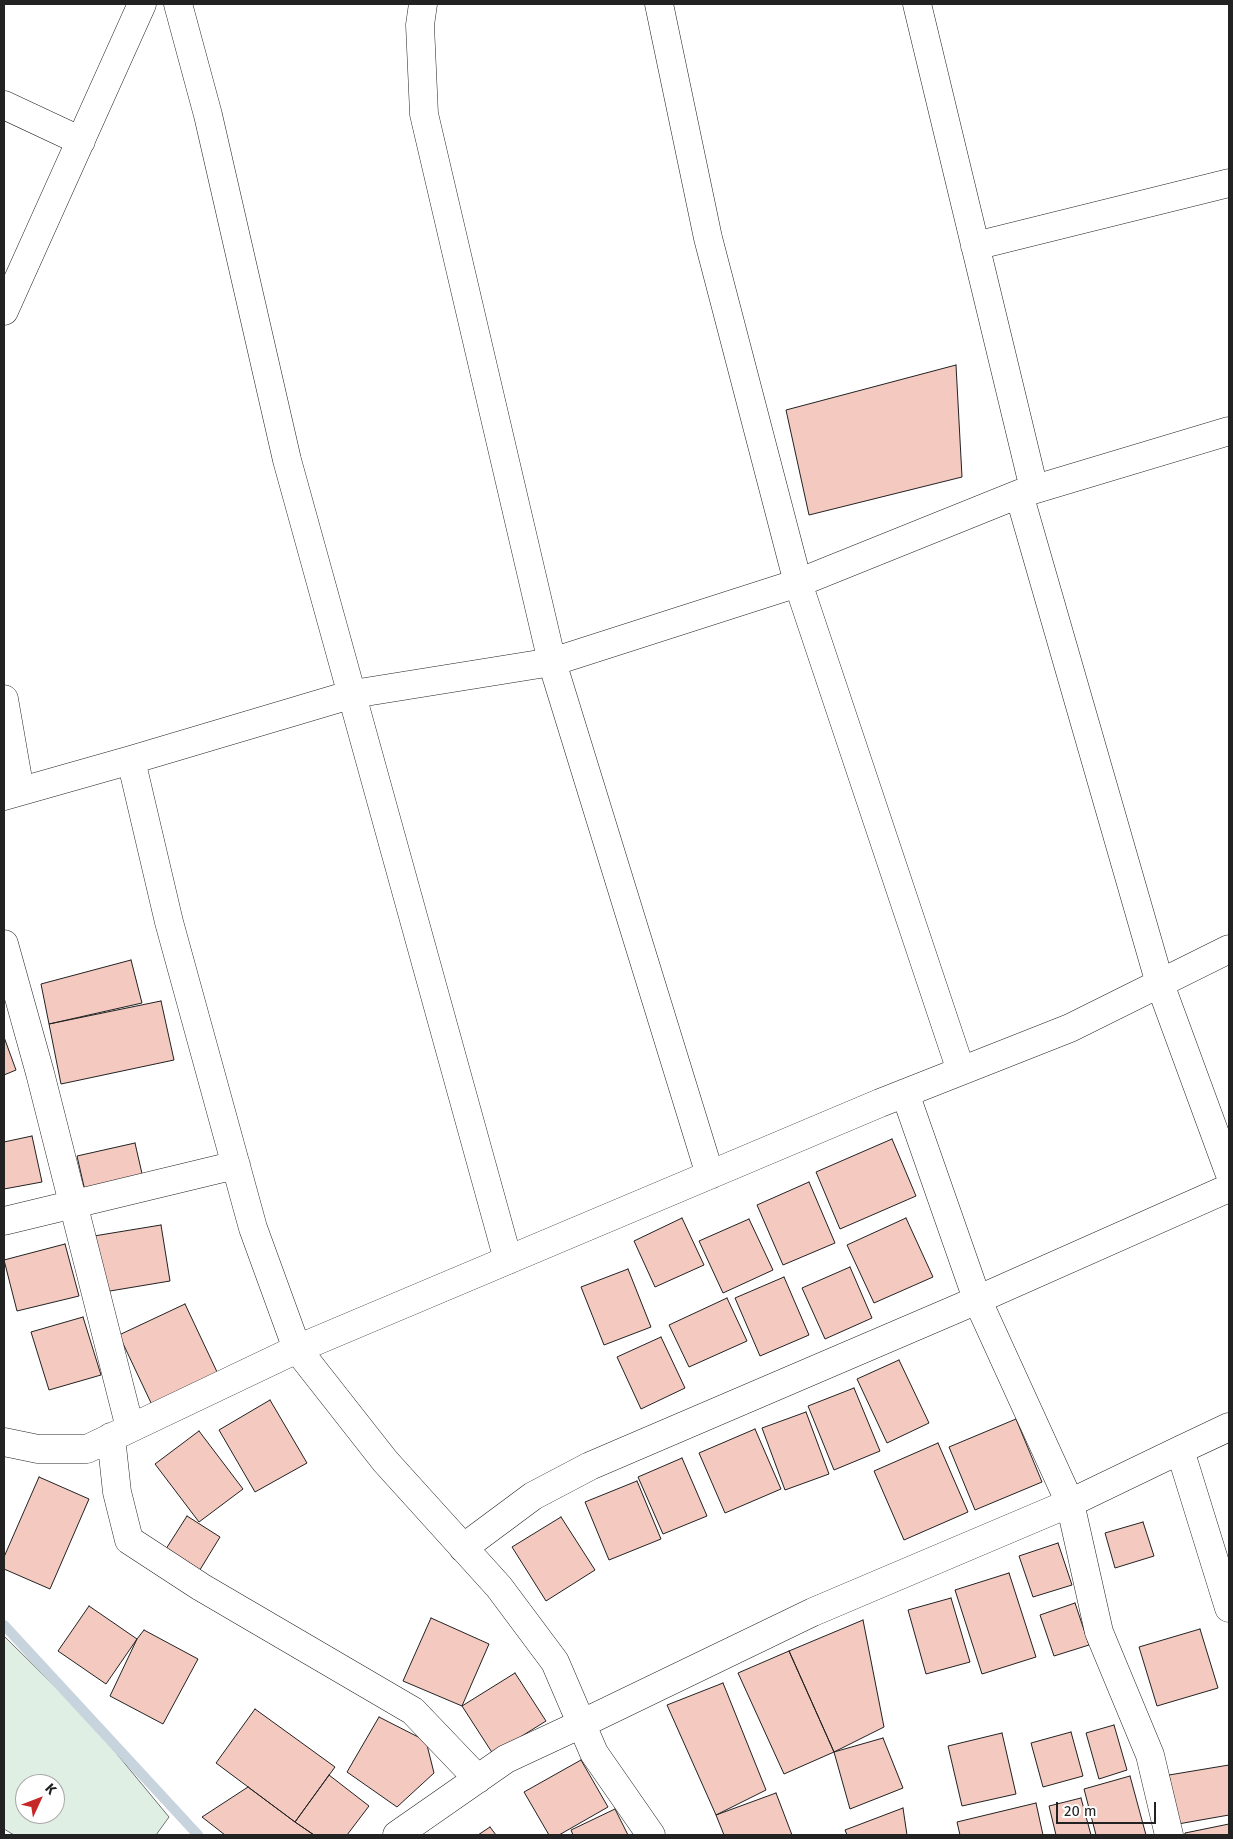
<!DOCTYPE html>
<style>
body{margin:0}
#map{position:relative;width:1233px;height:1839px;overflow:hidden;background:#fff;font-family:"Fira Sans",sans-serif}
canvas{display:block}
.frame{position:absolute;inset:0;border:5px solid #222;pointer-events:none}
.north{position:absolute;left:15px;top:1774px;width:50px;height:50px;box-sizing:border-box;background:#fff;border:1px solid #a7a7a7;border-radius:50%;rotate:47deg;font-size:14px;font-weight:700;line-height:20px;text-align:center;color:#222}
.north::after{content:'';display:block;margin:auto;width:18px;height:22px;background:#c62828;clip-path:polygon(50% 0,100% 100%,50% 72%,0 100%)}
.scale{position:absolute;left:1056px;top:1802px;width:100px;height:22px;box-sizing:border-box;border:2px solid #222;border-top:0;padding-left:6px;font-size:15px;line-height:18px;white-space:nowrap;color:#222;-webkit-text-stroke:4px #fff;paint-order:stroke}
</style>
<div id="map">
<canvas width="1233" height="1839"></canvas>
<div class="frame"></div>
<div class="north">K</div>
<div class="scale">20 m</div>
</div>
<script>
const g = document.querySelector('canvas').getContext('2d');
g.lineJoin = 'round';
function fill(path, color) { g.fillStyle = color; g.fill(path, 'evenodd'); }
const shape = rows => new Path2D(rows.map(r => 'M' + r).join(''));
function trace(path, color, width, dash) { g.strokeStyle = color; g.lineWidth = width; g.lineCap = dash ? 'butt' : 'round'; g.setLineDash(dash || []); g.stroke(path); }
const green = shape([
 [4,1636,88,1719,169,1817,156,1835,14,1835,4,1829,4,1636],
 [25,1784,55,1784,55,1814,25,1814,25,1784]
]);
const stream = shape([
 [4,1625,198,1835]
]);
const building = shape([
 [956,365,962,477,809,515,786,410,956,365],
 [131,960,142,1003,49,1024,41,984,131,960],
 [161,1001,174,1060,61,1084,49,1024,161,1001],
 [4,1037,16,1070,4,1075,4,1037],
 [32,1136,42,1182,4,1189,4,1142,32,1136],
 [892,1139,916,1196,840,1229,816,1172,892,1139],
 [135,1143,143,1178,85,1191,77,1156,135,1143],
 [809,1182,835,1243,783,1265,757,1205,809,1182],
 [682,1218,704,1265,655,1287,634,1241,682,1218],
 [906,1218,933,1277,874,1303,847,1245,906,1218],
 [749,1219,773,1270,723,1293,699,1241,749,1219],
 [161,1225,170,1281,104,1292,94,1236,161,1225],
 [65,1244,79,1296,17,1311,4,1260,65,1244],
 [850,1267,872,1318,825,1339,802,1288,850,1267],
 [628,1269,651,1327,604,1345,581,1287,628,1269],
 [784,1277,809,1335,760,1356,735,1298,784,1277],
 [727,1298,747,1341,689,1367,669,1325,727,1298],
 [185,1304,218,1374,152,1405,119,1335,185,1304],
 [83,1317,101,1375,49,1390,31,1332,83,1317],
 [661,1337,685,1388,641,1409,617,1357,661,1337],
 [899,1360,929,1423,887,1443,857,1379,899,1360],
 [854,1388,880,1451,834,1470,808,1406,854,1388],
 [270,1400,307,1463,255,1492,219,1430,270,1400],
 [806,1412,829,1474,785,1490,762,1428,806,1412],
 [1016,1419,1042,1482,975,1510,949,1447,1016,1419],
 [755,1429,781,1489,725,1513,699,1453,755,1429],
 [199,1431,243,1489,199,1522,155,1464,199,1431],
 [938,1443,968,1512,904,1540,874,1471,938,1443],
 [682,1458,707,1516,663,1534,638,1477,682,1458],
 [39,1477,89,1499,50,1589,4,1569,4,1557,39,1477],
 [637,1481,661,1539,609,1560,585,1502,637,1481],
 [187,1516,220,1537,198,1573,164,1552,187,1516],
 [561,1517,595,1570,546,1601,512,1547,561,1517],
 [1143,1522,1154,1556,1115,1568,1105,1533,1143,1522],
 [1058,1543,1072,1585,1033,1597,1019,1556,1058,1543],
 [1009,1573,1036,1657,982,1674,955,1590,1009,1573],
 [951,1598,970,1662,926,1674,908,1610,951,1598],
 [1075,1603,1089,1645,1054,1656,1040,1615,1075,1603],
 [89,1606,137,1639,106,1684,58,1651,89,1606],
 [431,1618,489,1644,462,1706,403,1681,431,1618],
 [863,1620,884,1727,834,1752,789,1651,863,1620],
 [1200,1629,1218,1688,1157,1706,1139,1647,1200,1629],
 [144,1630,198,1659,163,1724,110,1696,137,1639,144,1630],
 [789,1651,834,1752,784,1774,738,1673,789,1651],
 [515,1673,546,1721,493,1754,462,1706,515,1673],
 [723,1683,766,1790,716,1815,667,1705,723,1683],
 [255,1709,335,1767,295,1822,216,1763,255,1709],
 [379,1717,426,1741,434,1773,397,1807,347,1772,379,1717],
 [1114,1725,1127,1770,1099,1779,1086,1733,1114,1725],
 [1071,1732,1083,1776,1043,1787,1031,1743,1071,1732],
 [1002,1733,1016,1794,962,1806,948,1746,1002,1733],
 [883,1738,903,1788,850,1809,834,1752,883,1738],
 [581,1760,608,1807,559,1835,549,1835,524,1792,581,1760],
 [1229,1765,1229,1815,1178,1824,1169,1775,1229,1765],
 [329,1775,369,1806,347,1835,314,1835,295,1822,329,1775],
 [1130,1776,1146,1835,1096,1835,1084,1789,1130,1776],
 [248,1787,295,1822,314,1835,225,1835,202,1817,248,1787],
 [776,1793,792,1835,724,1835,716,1815,776,1793],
 [1081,1798,1091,1835,1056,1835,1049,1806,1081,1798],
 [1036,1803,1043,1835,960,1835,957,1822,1036,1803],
 [903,1808,907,1835,847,1835,845,1830,903,1808],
 [615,1809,628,1835,573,1835,571,1830,615,1809],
 [1229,1824,1229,1835,1185,1835,1185,1833,1229,1824],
 [490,1827,496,1835,478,1835,490,1827]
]);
const minor = shape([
 [178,4,208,115,287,460,508,1260],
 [423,4,420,25,424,114,552,662,710,1175],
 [659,4,708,238,798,583,961,1071],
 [917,4,1034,489],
 [4,105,81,141],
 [975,246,1229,183],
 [4,311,142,4],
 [1019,494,1160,984,1229,1172],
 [4,699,20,791],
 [131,760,169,922,253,1228,297,1349,385,1461,499,1587,555,1662,594,1753,651,1835],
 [4,796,131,760,353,694,552,662,798,583,1019,494,1229,431],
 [4,944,40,1073,130,1428],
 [905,1093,977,1299,1070,1503,1099,1632,1150,1755,1169,1835],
 [4,1221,236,1165],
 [111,1437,117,1492,129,1540,201,1587,413,1711,478,1779],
 [4,1442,38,1449,87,1449,297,1349,880,1103,1070,1028,1229,949],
 [1180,1450,1229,1608],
 [463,1548,533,1496,590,1466,961,1307,1229,1188],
 [397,1835,506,1759,581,1724,813,1612,1070,1503,1180,1450,1229,1427]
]);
fill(green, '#e0efe3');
trace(green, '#6f6f6f', 1);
trace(stream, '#c7d3dd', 10);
fill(building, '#f3c9c0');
trace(building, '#222', 1);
trace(minor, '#222', 29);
trace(minor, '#fff', 28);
</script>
